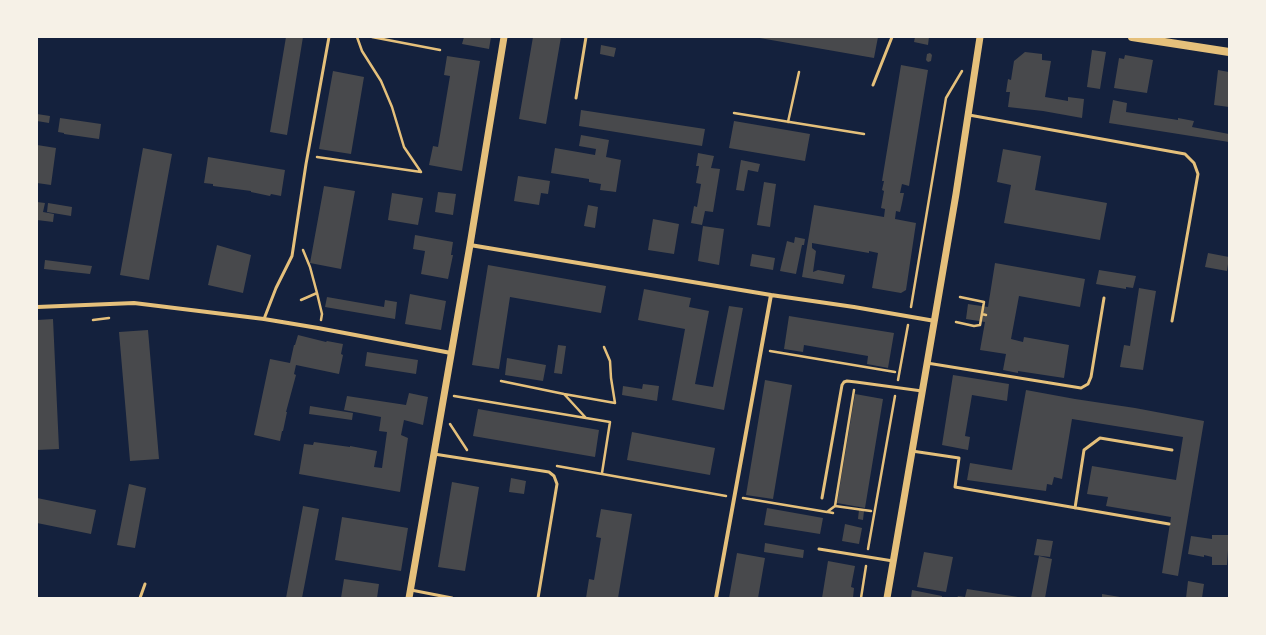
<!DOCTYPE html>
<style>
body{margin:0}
#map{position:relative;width:1266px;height:635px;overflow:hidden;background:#14213d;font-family:"Work Sans",sans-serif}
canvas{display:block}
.frame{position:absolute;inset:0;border:38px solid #f6f1e7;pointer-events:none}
</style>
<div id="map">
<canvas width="1266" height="635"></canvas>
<div class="frame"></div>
</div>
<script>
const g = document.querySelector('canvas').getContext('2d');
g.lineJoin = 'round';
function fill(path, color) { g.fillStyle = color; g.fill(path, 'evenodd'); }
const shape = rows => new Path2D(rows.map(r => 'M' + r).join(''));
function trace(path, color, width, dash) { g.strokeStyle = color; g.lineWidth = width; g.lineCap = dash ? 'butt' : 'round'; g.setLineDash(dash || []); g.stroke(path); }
const building = shape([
 [286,37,303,37,287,135,270,132],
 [464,37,491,37,489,49,462,44],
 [533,37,561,37,546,124,519,119],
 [754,37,878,37,874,58],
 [915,37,929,37,928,45,914,42],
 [601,45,616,48,614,57,600,54],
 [1092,50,1106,52,1100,89,1087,87],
 [1025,52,1042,54,1042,60,1051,61,1045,97,1068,101,1068,97,1084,99,1082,118,1043,111,1008,107,1010,92,1006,92,1008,79,1011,80,1014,61],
 [930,53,932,55,931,61,928,62,926,60,927,54],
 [1125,55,1153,60,1147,93,1114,88,1119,58,1124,59],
 [447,56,480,61,462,171,429,165,433,146,438,147,450,76,444,75],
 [901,65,928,70,909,186,902,184,900,193,904,193,902,203,900,212,896,211,895,219,916,223,906,290,901,293,872,288,878,253,869,251,869,253,812,243,812,248,816,251,813,272,818,270,845,275,843,284,802,277,814,205,884,217,885,209,881,208,884,191,882,190,884,181,882,181],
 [1218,70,1229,72,1229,107,1214,105],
 [333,71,364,77,351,154,319,149],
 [1113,100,1127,103,1126,112,1178,120,1178,118,1194,121,1192,127,1229,134,1229,142,1109,123],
 [581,110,705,129,702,146,579,126],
 [37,114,50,116,49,123,37,121],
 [60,118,101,124,99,139,64,134,64,133,58,132],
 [734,121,810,134,805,161,729,148],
 [581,135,609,140,606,157,621,160,616,192,600,190,601,184,589,182,589,179,551,173,555,148,595,155,596,149,579,146],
 [37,145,56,148,51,185,37,183],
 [143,148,172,154,149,280,120,275],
 [1003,149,1041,156,1035,190,1107,203,1100,240,1004,223,1011,185,997,182],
 [698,153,714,156,711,168,720,169,713,212,705,211,702,225,691,223,694,206,697,207,701,184,696,183,699,166,696,166],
 [208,157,285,170,281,196,271,194,270,196,251,192,251,191,213,186,213,184,204,183],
 [741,160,760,164,758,172,748,170,744,191,736,190],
 [518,176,550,181,548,194,541,193,539,205,514,201],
 [764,182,776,184,770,227,757,225],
 [324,186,355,191,341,269,310,263],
 [438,192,456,194,453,215,435,212],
 [392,193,423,198,418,225,388,220],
 [37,202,45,203,43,212,54,214,53,222,37,220],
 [48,203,72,207,71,216,47,212],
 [588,205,598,207,595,228,584,226],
 [653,219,679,224,674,254,648,250],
 [703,226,724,229,719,265,698,261],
 [415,235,453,242,451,255,453,255,448,279,421,274,425,251,413,249],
 [795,237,805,239,804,245,802,245,796,274,780,271,787,241,794,243],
 [217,245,251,255,243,293,208,285],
 [1208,253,1229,257,1227,271,1205,267],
 [752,254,775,258,773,270,750,266],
 [45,260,92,266,90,274,44,269],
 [995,263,1085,279,1080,307,1019,296,1011,339,1023,342,1024,337,1069,345,1064,378,1018,371,1018,373,1003,370,1006,354,980,350,985,322,966,319,968,304,988,307],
 [488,265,606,286,601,313,510,297,499,369,472,365],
 [1099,270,1136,276,1133,288,1126,287,1126,289,1096,284],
 [1139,288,1156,291,1143,370,1120,367,1124,345,1130,346],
 [644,289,691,298,689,307,709,311,695,384,713,387,729,306,743,308,724,410,672,400,685,329,638,320],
 [410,294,446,301,441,330,405,324],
 [327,297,384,307,385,300,397,302,395,319,325,307],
 [789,316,894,333,888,368,867,364,868,356,804,345,803,352,784,349],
 [53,319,59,449,37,450,37,320],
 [148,330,159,459,130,461,119,332],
 [298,335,326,342,327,341,343,344,341,354,343,355,339,374,296,365,294,374,296,375,286,412,287,412,283,431,282,431,280,441,254,435,270,359,290,363,294,345,295,345],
 [558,345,566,346,562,374,554,373],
 [367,352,418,360,416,374,365,366],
 [507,358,546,365,543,381,505,375],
 [953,375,1009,384,1007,401,972,395,965,436,970,437,968,450,942,445],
 [765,380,792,385,773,499,746,495],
 [643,384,659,386,657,401,622,395,623,386,642,389],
 [1026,390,1075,399,1135,408,1204,421,1178,576,1162,573,1171,517,1106,506,1108,497,1087,494,1092,466,1176,480,1183,437,1072,419,1062,479,1054,477,1052,485,1047,484,1046,491,967,480,970,463,1012,470],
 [409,393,428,397,423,425,404,420,401,435,408,438,400,492,299,474,304,444,313,445,314,442,350,447,350,446,377,451,374,467,382,468,387,432,379,431,381,417,344,410,347,396,406,405],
 [855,394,883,399,865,508,837,503],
 [310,406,353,413,352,420,309,414],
 [478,409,599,430,595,457,473,436],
 [632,432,715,448,710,475,627,460],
 [511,478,526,481,524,494,509,492],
 [452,482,479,487,465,571,438,567],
 [129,484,146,488,135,548,117,545],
 [37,498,96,510,91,534,37,523],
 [303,506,319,509,302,598,286,598],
 [767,508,823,518,820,534,764,525],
 [601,509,632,514,618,598,586,598,589,579,594,580,601,538,596,537],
 [859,510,864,511,863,520,858,519],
 [342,517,408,528,401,571,335,560],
 [845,524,862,528,859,544,842,541],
 [1212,535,1229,535,1227,565,1212,565,1212,557,1204,555,1204,557,1188,554,1191,536,1212,539],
 [1037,539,1053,541,1050,557,1034,555],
 [765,543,804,550,803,558,764,552],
 [924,552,953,557,946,592,917,587],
 [737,553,765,558,758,598,729,598],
 [1039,556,1052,559,1045,598,1031,598],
 [828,561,855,566,851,587,854,588,853,598,822,598],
 [344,579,379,584,377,598,341,598],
 [1188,581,1204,584,1202,598,1186,598],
 [967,589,1018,597,1018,598,957,598,958,596,965,597],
 [912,590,942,596,942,598,911,598],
 [1102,594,1120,597,1120,598,1102,598]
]);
const path = shape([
 [357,37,362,51,381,81,392,107,404,147,421,172],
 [372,37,440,50],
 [734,113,864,134],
 [788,122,799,72],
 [317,157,421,172],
 [303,250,310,267,317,293],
 [301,300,317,293,322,314,321,320],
 [911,307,946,98,962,71],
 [982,314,986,315],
 [93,320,109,318],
 [956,322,974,326,980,325,984,302,960,297],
 [770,351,895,372],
 [898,380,908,325],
 [501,381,564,394,586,418],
 [564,394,615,403,611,378,610,361,604,347],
 [454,396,610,422,602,473],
 [450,424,467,450],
 [557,466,726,496],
 [743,498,827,512,835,506,854,390],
 [835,506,871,511],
 [828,512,833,513],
 [868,549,895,396],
 [861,598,866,566]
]);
const service = shape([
 [873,85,892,37],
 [576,98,586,37],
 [969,115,1185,154,1194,163,1198,174,1172,321],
 [264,319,276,288,292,256,306,164,329,37],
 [927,363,1081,388,1088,384,1091,377,1104,298],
 [912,451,959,458,955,487,1169,524],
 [434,454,549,472,554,476,557,484,538,598],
 [822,498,842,385,844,382,847,381,856,382,922,391],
 [1075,508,1084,450,1100,438,1172,450],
 [819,549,893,561],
 [411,590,452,598],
 [140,598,145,584]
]);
const minor = shape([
 [470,245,771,295,854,307,935,321],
 [37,307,134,303,264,319,318,328,451,353],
 [716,598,771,295]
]);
const tertiary = shape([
 [409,598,470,245,504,37],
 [887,598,956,194,980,37]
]);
const secondary = shape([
 [1132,37,1229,52]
]);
fill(building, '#48494c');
trace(path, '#e5c07b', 2.5);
trace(service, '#e5c07b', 3);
trace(minor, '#e5c07b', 4);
trace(tertiary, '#e5c07b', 7);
trace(secondary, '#e5c07b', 8);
</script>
